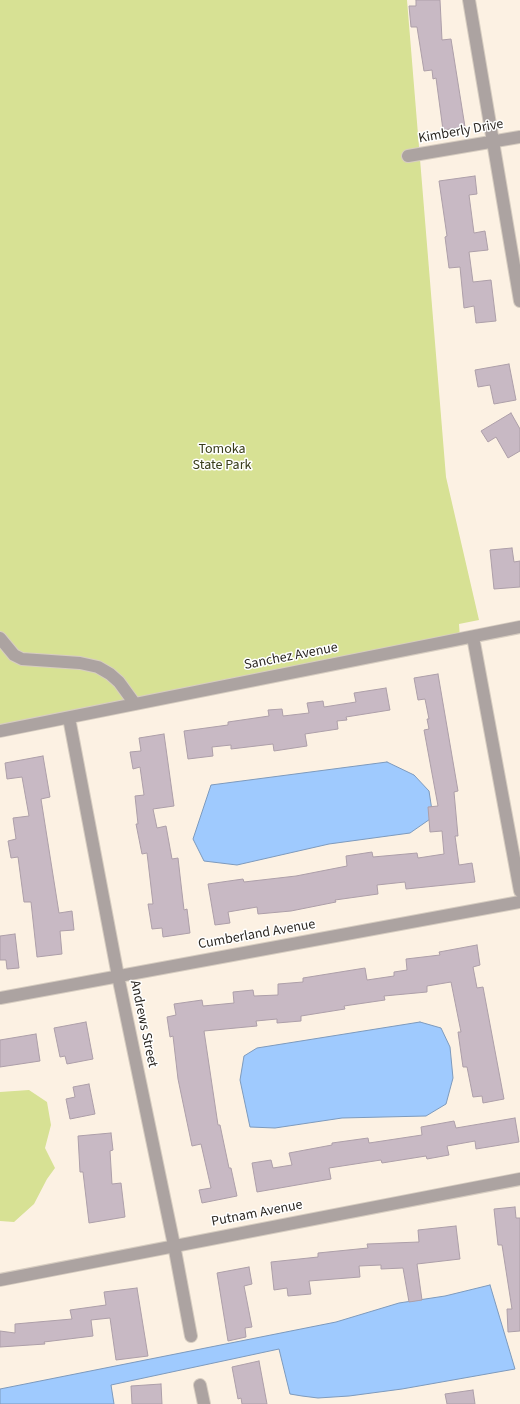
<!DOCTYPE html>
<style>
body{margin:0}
canvas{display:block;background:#fcf1e3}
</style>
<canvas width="520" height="1404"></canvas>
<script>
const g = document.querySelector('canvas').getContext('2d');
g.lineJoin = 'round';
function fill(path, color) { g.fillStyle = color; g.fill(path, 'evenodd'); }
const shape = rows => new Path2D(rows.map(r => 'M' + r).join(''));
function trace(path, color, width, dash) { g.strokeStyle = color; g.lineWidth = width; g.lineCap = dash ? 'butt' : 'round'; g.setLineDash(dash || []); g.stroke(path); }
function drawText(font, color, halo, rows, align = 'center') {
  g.font = font + ' "Source Sans 3",sans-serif'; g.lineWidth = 3; g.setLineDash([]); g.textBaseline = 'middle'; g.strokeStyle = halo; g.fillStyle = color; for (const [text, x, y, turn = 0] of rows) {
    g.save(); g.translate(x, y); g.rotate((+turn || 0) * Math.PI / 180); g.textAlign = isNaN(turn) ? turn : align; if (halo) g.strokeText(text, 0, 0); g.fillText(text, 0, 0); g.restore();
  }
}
const green = shape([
 [0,0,407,0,446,477,479,620,459,624,460,639,0,732],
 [29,1090,47,1102,51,1125,45,1148,55,1168,47,1179,34,1204,14,1222,0,1221,0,1092]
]);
const water = shape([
 [387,762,414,775,429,791,433,817,410,833,329,844,237,865,204,861,193,839,211,785,387,762],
 [420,1022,441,1028,450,1047,453,1078,446,1104,426,1116,342,1118,275,1128,250,1127,240,1080,244,1056,257,1048,420,1022],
 [490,1285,515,1369,402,1389,349,1396,318,1398,302,1396,290,1394,279,1349,111,1385,114,1404,0,1404,0,1389,336,1322,399,1303,445,1296,490,1285]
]);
const building = shape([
 [416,0,440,0,442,40,451,39,465,127,443,130,436,78,433,79,432,70,424,71,417,27,411,27,409,6,416,6,416,0],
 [475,176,477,194,469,195,474,233,485,231,488,250,469,252,473,282,491,280,496,321,476,323,474,306,464,308,460,267,449,268,445,237,447,236,439,181,475,176],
 [509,364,516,400,494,404,490,385,478,387,475,370,509,364],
 [511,413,520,429,520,451,508,458,496,437,488,442,481,431,511,413],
 [512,548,514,562,520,561,520,587,494,589,490,550,512,548],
 [438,674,458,791,454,792,458,836,455,836,459,865,472,863,475,882,406,889,405,882,377,885,378,894,335,900,336,902,291,911,258,914,257,907,228,912,230,923,215,925,208,884,243,879,244,882,296,876,347,866,346,856,372,852,373,857,417,853,418,858,444,854,442,831,430,832,428,807,438,806,424,730,429,729,427,719,429,719,425,699,418,700,414,678,438,674],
 [386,688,390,710,346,717,347,720,337,721,338,729,305,734,307,746,274,751,273,744,231,749,231,745,212,747,213,756,188,759,184,731,228,725,228,722,269,716,268,710,282,709,283,716,309,713,307,703,323,701,324,707,356,702,354,693,386,688],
 [164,734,174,806,153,809,157,828,166,826,172,859,178,858,184,910,187,909,190,933,163,937,162,928,152,929,148,904,153,904,147,853,142,854,136,824,138,824,135,796,144,795,140,767,133,769,130,752,141,751,139,738,164,734],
 [43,756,50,797,41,799,59,913,72,911,74,930,60,931,62,954,37,957,31,902,24,902,18,857,11,858,8,841,16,839,13,818,29,816,22,777,7,779,5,763,43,756],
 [15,934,19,968,7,969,6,960,0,960,0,936,15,934],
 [477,945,480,965,473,967,477,988,483,987,504,1099,483,1103,482,1096,473,1097,467,1067,463,1067,458,1032,461,1032,451,982,427,986,427,992,384,996,385,1000,344,1006,345,1009,301,1016,301,1021,277,1023,277,1019,256,1021,257,1026,204,1031,218,1125,220,1125,229,1168,231,1168,237,1196,202,1203,199,1190,211,1188,201,1144,192,1146,178,1079,173,1036,170,1037,167,1017,176,1015,174,1004,202,1000,203,1006,234,1003,233,992,253,990,254,996,278,995,278,984,303,982,303,978,365,968,367,980,394,976,394,972,407,970,406,959,440,955,439,952,477,945],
 [86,1022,93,1059,67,1064,65,1056,60,1057,54,1028,86,1022],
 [36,1034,40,1061,0,1067,0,1040,36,1034],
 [89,1084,95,1114,70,1119,66,1099,75,1097,73,1087,89,1084],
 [515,1118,519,1142,476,1149,475,1141,447,1146,449,1155,427,1159,426,1156,382,1163,381,1160,329,1168,331,1179,257,1192,252,1163,271,1160,273,1168,292,1165,289,1153,332,1145,332,1143,368,1138,369,1143,422,1135,421,1127,454,1121,456,1128,515,1118],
 [111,1133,113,1150,110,1151,112,1184,121,1183,125,1217,89,1223,83,1172,80,1172,78,1136,111,1133],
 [515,1207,516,1218,520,1218,520,1331,508,1332,507,1309,512,1309,502,1245,498,1245,494,1209,515,1207],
 [456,1226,460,1259,417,1264,422,1300,409,1302,403,1268,381,1269,381,1265,359,1266,360,1277,309,1281,311,1294,288,1296,287,1288,274,1290,271,1262,318,1257,318,1253,368,1248,367,1244,419,1242,418,1230,456,1226],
 [249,1267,252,1284,244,1286,252,1327,245,1328,246,1337,228,1341,217,1273,249,1267],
 [137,1288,148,1356,116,1360,110,1318,91,1320,93,1336,44,1342,45,1344,0,1347,0,1331,15,1333,15,1324,72,1319,70,1310,106,1305,104,1292,137,1288],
 [259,1361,267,1404,242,1404,241,1398,238,1399,232,1367,259,1361],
 [161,1384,162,1404,132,1404,131,1386,161,1384],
 [473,1390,475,1404,447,1404,445,1394,473,1390]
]);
const minor = shape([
 [469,0,520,301],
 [408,156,520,137],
 [473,637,520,891],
 [0,638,14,655,22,659,80,663,98,667,110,674,119,682,135,704],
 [69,718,118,976,174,1245,191,1336],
 [0,731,520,627],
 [0,998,520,902],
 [0,1280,520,1179],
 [200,1385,204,1404]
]);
const streetNames = [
 ["Kimberly Drive",461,132,-10],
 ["Sanchez Avenue",291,657,-11],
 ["Cumberland Avenue",257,935,-10],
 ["Andrews Street",143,1024,78],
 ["Putnam Avenue",257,1214,-11]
];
const parkNames = [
 ["Tomoka",222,450],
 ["State Park",222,466]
];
fill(green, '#d7e194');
fill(water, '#9fcafe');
trace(water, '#7d9abd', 1);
fill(building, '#c8b9c4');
trace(building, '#ad9fa9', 1);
trace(minor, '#d7cdc1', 14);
trace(minor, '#aca3a1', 12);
drawText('14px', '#2d2924', '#fff', streetNames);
drawText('14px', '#383c19', '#fff', parkNames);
</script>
